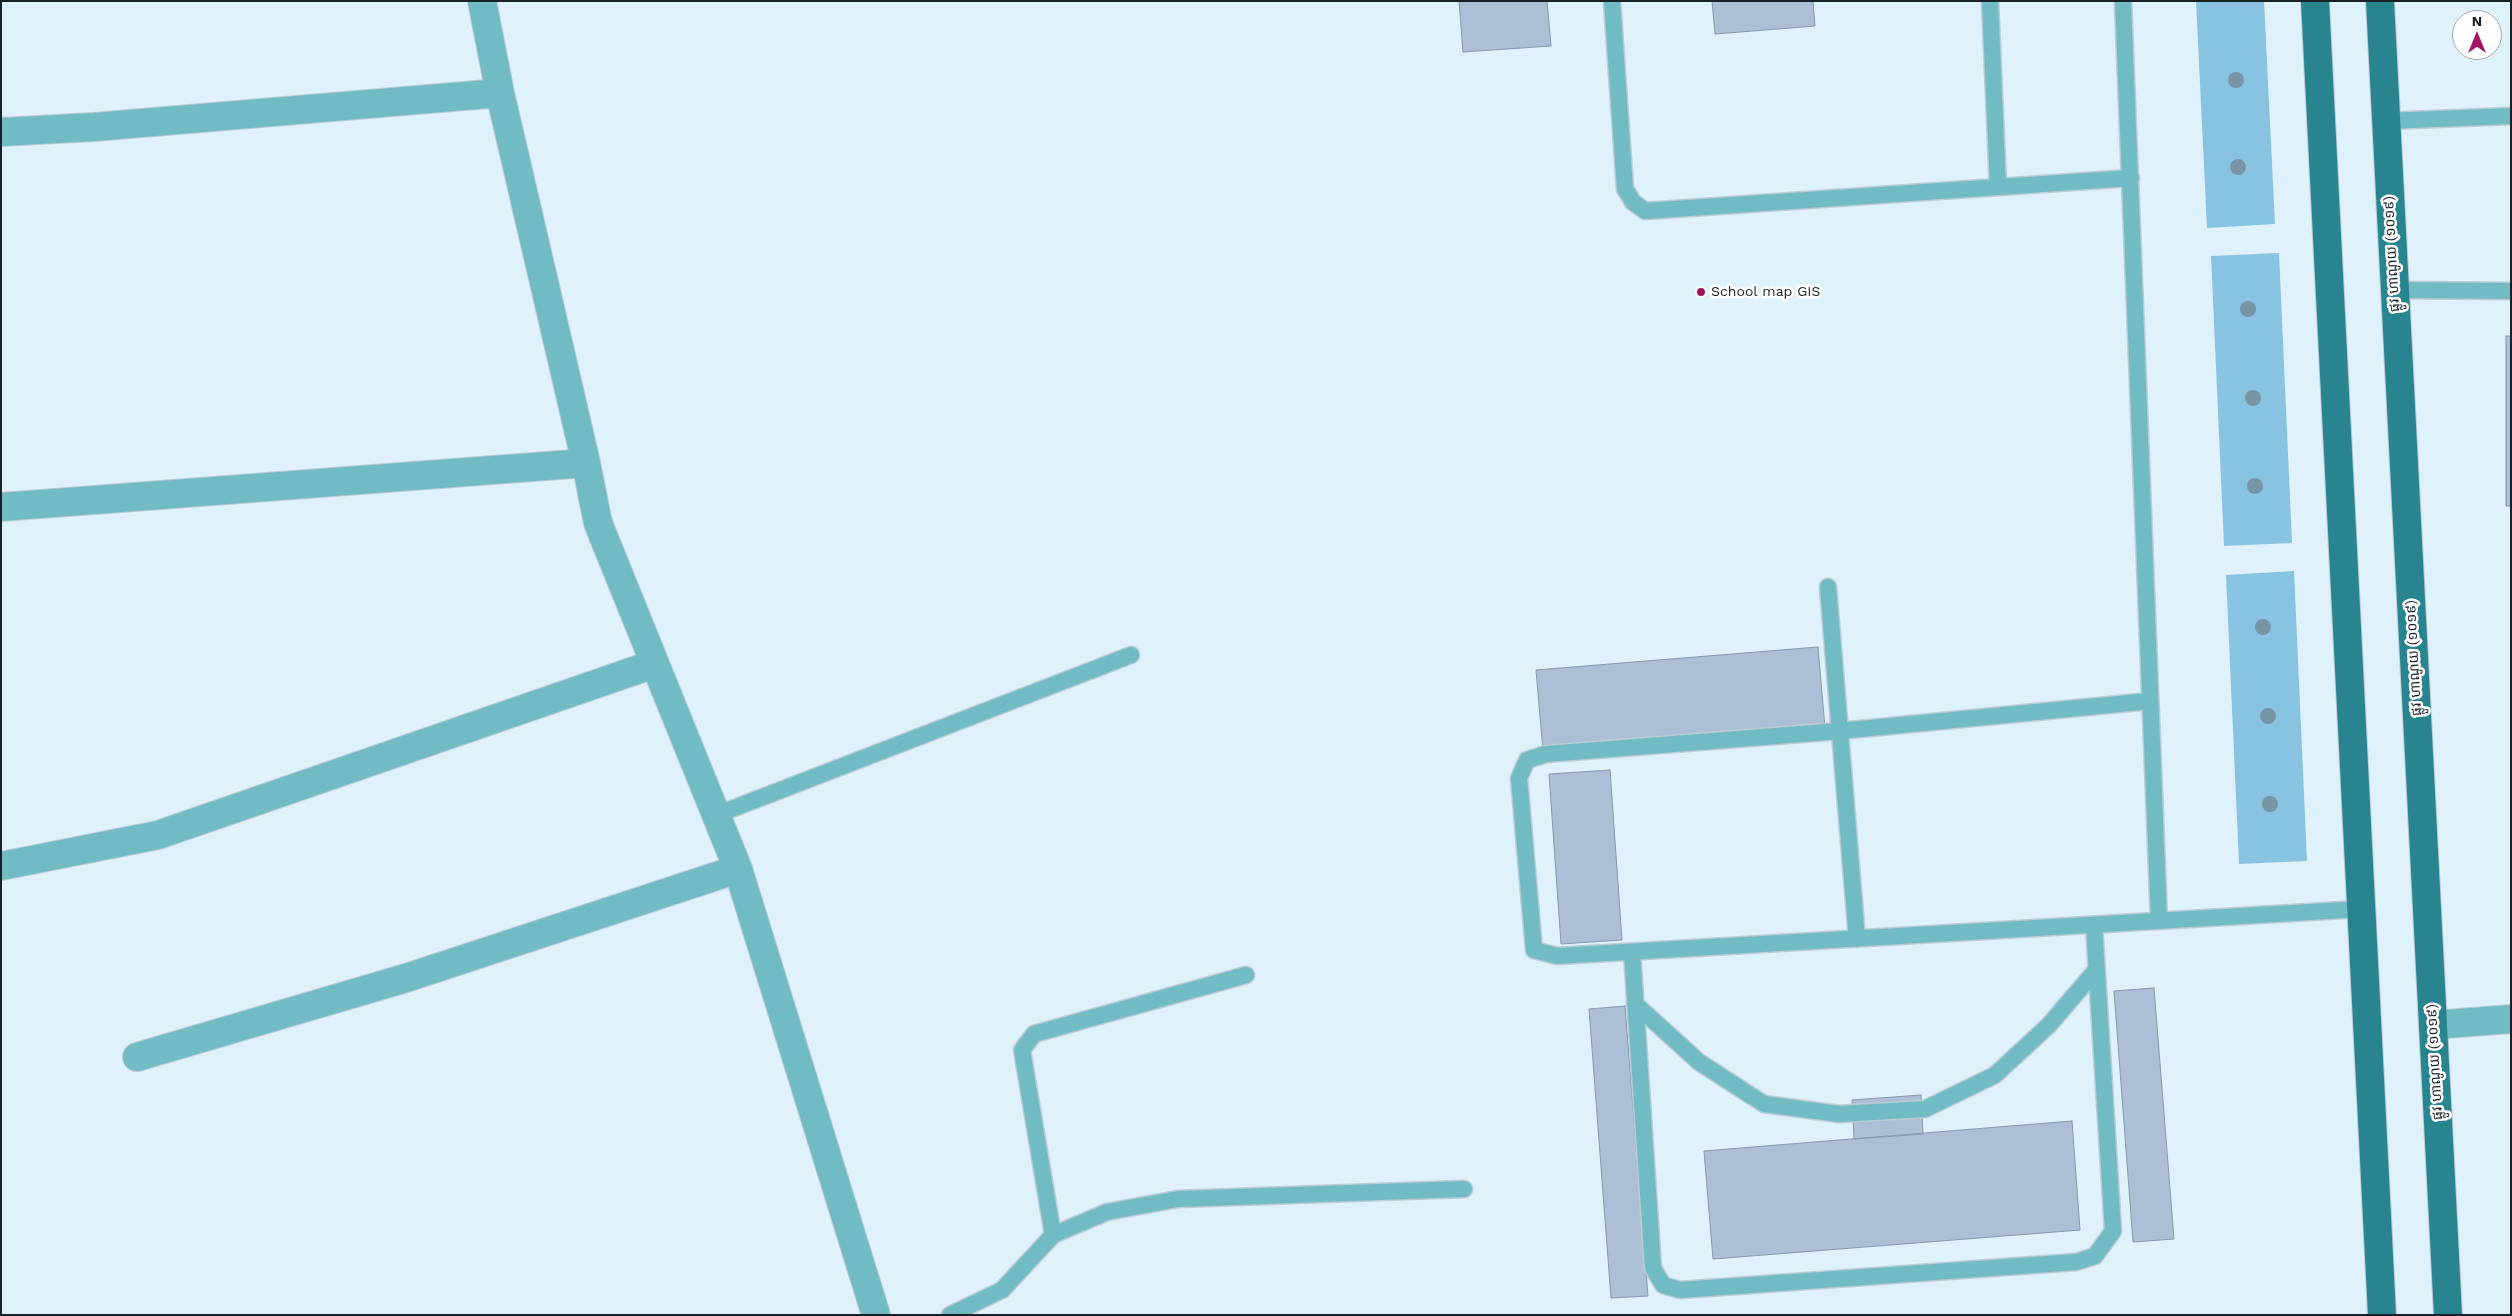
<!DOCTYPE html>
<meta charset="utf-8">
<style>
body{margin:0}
#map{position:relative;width:2512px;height:1316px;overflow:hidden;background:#dff1fb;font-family:"Work Sans",sans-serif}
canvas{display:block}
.frame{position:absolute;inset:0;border:2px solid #172228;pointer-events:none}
.north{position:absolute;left:2452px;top:10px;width:50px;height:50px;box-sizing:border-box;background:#fff;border:1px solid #a2a7a9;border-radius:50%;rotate:0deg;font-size:14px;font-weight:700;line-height:20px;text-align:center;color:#172228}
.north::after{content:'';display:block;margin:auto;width:18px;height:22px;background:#a01662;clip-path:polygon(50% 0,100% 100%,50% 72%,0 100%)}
</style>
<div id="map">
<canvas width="2512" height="1316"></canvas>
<div class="frame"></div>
<div class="north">N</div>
</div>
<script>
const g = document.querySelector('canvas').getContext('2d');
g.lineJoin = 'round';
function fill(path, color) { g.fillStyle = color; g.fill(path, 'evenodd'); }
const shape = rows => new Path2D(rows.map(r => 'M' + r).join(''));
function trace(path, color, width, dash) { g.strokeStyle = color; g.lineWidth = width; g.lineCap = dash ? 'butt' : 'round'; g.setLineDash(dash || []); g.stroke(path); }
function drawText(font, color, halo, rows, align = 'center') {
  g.font = font + ' "Work Sans","Noto Sans Khmer",sans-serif'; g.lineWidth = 5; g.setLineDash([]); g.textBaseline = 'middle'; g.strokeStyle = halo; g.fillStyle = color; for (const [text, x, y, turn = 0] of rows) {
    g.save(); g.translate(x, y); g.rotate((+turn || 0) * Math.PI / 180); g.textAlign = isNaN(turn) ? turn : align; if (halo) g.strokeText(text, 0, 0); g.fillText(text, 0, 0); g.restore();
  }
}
const green = shape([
 [2196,1,2264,1,2275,224,2207,228],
 [2279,253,2292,543,2224,546,2211,256],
 [2294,571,2307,861,2239,864,2226,575]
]);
const building = shape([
 [1459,1,1547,1,1551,46,1463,52,1459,1],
 [1712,1,1813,1,1815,26,1715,34,1712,1],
 [2506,336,2511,336,2511,506,2506,506,2506,336],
 [1818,647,1825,728,1543,751,1536,670,1818,647],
 [1610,770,1622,940,1561,944,1549,774,1610,770],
 [2154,988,2174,1239,2133,1242,2114,991,2154,988],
 [1625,1006,1648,1296,1611,1298,1589,1009,1625,1006],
 [1921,1095,1923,1134,1854,1139,1852,1100,1921,1095],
 [2072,1121,2080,1230,1713,1259,1704,1151,2072,1121]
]);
const lane = shape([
 [1612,1,1625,189,1633,202,1645,211,2131,178],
 [1990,1,1998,187],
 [2123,1,2159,921],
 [2385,121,2511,116],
 [2394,290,2511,291],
 [1828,587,1857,939],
 [2150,701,1839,731,1546,754,1527,760,1519,778,1534,950,1557,956,2361,909],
 [716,815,1131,655],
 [1632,952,1653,1268,1663,1285,1680,1290,2076,1262,2095,1256,2113,1231,2094,925],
 [1635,1004,1699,1062,1764,1104,1839,1114,1925,1109,1995,1075,2049,1025,2097,969],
 [1053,1235,1107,1212,1178,1199,1464,1189],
 [950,1315,1002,1290,1053,1235,1022,1050,1034,1034,1246,975]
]);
const street = shape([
 [482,1,500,93,586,463,598,523,738,869,876,1315],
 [1,132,94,127,500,93],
 [1,507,586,463],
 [1,866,158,835,654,664],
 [2433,1025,2511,1019],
 [137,1057,406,978,738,869]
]);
const primary = shape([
 [2315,1,2382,1315],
 [2380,1,2448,1315]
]);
const trees = [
 [2236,80],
 [2238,167],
 [2248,309],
 [2253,398],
 [2255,486],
 [2263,627],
 [2268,716],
 [2270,804]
];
const markers = [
 [1701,292,5,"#a01662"]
];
const streetNames = [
 ["ផ្លូវ ហាណូយ (១០១៩)",2392,254,-93],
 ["ផ្លូវ ហាណូយ (១០១៩)",2414,658,-93],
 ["ផ្លូវ ហាណូយ (១០១៩)",2435,1062,-93]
];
const poiNames = [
 ["School map GIS",1711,292]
];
fill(green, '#88c4e2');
fill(building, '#acbfd7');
trace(building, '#8697ae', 1);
trace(lane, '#bbccd5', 19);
trace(street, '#bbccd5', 30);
trace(primary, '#bbccd5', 30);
trace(lane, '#71bbc4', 16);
trace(street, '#71bbc4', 28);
trace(primary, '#28848f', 28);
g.fillStyle = '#7795a4';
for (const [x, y] of trees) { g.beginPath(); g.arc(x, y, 8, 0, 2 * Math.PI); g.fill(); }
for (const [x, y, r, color] of markers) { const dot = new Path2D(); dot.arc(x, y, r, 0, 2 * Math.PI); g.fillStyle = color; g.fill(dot); trace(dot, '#fff', 2); }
drawText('14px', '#172228', '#fff', streetNames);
drawText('14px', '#172228', '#fff', poiNames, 'left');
</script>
